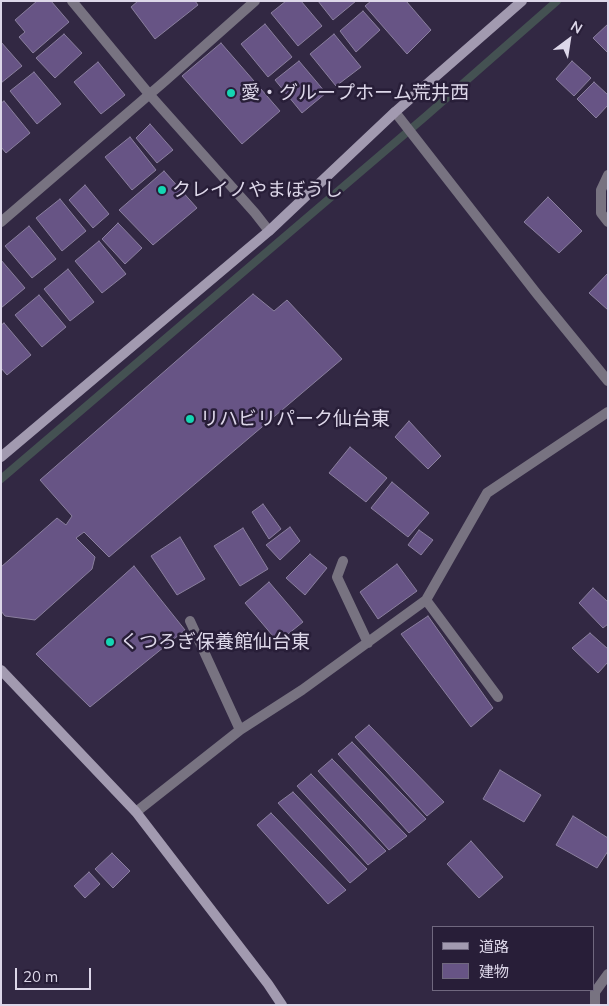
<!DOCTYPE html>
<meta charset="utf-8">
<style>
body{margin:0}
#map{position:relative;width:609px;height:1006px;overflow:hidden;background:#322843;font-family:Mulish,"Noto Sans JP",sans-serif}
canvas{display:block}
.frame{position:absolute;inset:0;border:2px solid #ddd7e9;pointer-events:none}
.legend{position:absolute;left:432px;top:926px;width:162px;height:65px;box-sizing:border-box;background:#281e38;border:1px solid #70687f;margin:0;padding:6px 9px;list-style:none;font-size:15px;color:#ddd7e9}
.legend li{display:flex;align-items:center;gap:10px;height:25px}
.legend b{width:25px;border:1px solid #70687f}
.north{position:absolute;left:544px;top:15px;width:50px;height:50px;-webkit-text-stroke:4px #281e38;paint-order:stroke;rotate:31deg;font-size:14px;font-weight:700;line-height:20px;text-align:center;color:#ddd7e9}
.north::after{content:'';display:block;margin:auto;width:18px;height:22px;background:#ddd7e9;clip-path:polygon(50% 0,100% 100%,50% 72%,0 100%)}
.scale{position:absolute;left:15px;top:968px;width:76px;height:22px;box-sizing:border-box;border:2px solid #ddd7e9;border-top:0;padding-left:6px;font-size:15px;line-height:18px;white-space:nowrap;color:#ddd7e9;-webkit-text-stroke:4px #281e38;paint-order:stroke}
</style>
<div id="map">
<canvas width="609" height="1006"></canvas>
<div class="frame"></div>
<ul class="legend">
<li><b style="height:6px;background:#a29ab0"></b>道路</li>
<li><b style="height:14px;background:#675485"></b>建物</li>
</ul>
<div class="north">N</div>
<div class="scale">20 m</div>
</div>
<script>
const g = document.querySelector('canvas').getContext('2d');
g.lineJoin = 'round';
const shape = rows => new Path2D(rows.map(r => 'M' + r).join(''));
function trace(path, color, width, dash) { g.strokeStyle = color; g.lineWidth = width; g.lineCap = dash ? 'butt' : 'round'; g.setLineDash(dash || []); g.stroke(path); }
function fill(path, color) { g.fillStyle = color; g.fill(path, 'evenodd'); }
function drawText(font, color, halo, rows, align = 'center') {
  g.font = font + ' Mulish,"Noto Sans JP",sans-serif'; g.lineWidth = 5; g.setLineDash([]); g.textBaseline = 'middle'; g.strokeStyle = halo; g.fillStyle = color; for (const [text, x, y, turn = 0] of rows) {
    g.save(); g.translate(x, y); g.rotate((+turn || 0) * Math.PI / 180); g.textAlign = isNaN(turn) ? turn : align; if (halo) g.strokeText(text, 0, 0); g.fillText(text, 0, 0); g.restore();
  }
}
const stream = shape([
 [1,479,426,116,557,1]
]);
const building = shape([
 [37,1,51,1,69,22,33,53,19,37,25,32,15,20,37,1],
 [138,1,195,1,198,5,155,39,131,7,138,1],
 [286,1,301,1,322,26,298,46,271,13,286,1],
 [318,1,356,1,333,20,318,1],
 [371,1,406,1,431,30,407,54,365,6,371,1],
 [363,11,380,30,356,52,340,31,363,11],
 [265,24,292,57,268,77,241,44,265,24],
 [608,24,608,51,607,52,593,38,608,24],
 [64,34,82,53,55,78,36,58,64,34],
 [334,34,361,67,336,86,310,54,334,34],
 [1,42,22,66,1,83,1,42],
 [221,43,280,111,242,144,182,76,221,43],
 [299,61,326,93,302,113,275,80,299,61],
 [572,61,591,78,574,96,556,79,572,61],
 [98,62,125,95,101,114,74,82,98,62],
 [34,72,61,104,37,124,10,91,34,72],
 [594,82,608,95,608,105,596,118,577,99,594,82],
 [4,101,30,133,6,153,1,147,1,103,4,101],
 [150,124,173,150,157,163,136,138,150,124],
 [130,137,156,170,132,190,105,157,130,137],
 [164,171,197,208,153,245,119,210,164,171],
 [85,185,109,214,93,228,69,200,85,185],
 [548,197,582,231,559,253,524,222,548,197],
 [60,199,86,231,62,251,36,218,60,199],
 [118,223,142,248,125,264,102,239,118,223],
 [29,226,56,259,32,278,5,246,29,226],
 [99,241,126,274,102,293,75,261,99,241],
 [1,260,25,288,1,308,1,260],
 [68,269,94,302,70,321,44,289,68,269],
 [608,273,608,310,589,293,608,273],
 [253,294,274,311,287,300,342,359,109,557,84,532,76,538,95,557,92,569,35,620,5,616,1,611,1,567,57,518,66,525,72,516,40,480,253,294],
 [39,295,66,327,42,347,15,315,39,295],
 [4,323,31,355,7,375,1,368,1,325,4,323],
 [409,421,441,456,428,469,395,437,409,421],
 [350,447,387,478,366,502,329,473,350,447],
 [392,482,429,513,408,537,371,508,392,482],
 [263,504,281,529,269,539,252,512,263,504],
 [290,527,300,541,280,560,266,545,290,527],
 [243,528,268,569,240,586,214,546,243,528],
 [419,530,433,540,421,555,408,545,419,530],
 [180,537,205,579,177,595,151,556,180,537],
 [310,554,327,568,305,595,286,578,310,554],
 [397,564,417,591,378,619,360,592,397,564],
 [134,566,185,630,90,707,36,654,134,566],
 [269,582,303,622,278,642,245,603,269,582],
 [593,588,608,602,608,624,603,628,579,603,593,588],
 [428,616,493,708,471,727,401,634,428,616],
 [590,633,608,649,608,662,598,673,572,648,590,633],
 [369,725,444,802,427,816,355,737,369,725],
 [352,742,426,819,409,833,338,754,352,742],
 [332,759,407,836,389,850,318,771,332,759],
 [500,770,541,795,524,822,483,799,500,770],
 [311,774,386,851,368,865,297,786,311,774],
 [293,792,367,869,350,883,278,803,293,792],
 [271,813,346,890,328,904,257,825,271,813],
 [573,816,608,838,608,851,597,868,556,845,573,816],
 [471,841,503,877,479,898,447,864,471,841],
 [112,853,130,871,113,888,95,869,112,853],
 [89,872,100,884,85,898,74,886,89,872]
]);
const street = shape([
 [72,1,149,94,255,213,269,231],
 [395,112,537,294,608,381],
 [608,175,601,190,601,213,608,222],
 [1,222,165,81,255,1],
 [343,561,337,577,368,643],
 [426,600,498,697],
 [190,621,240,730],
 [136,812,240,730,302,690,426,600,487,493,608,412],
 [595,1005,595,992,608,974]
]);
const secondary = shape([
 [1,457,269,231,395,112,522,1],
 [1,670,136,812,268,984,282,1005]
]);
const markers = [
 [231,93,5,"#15d5b3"],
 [162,190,5,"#15d5b3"],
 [190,419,5,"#15d5b3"],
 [110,642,5,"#15d5b3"]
];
const poiNames = [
 ["愛・グループホーム荒井西",241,93],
 ["クレイノやまぼうし",172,190],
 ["リハビリパーク仙台東",200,419],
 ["くつろぎ保養館仙台東",120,642]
];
trace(stream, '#445152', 8);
fill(building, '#675485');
trace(building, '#8a7f9e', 1);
trace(street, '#787381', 10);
trace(secondary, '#a29ab0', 10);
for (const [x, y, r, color] of markers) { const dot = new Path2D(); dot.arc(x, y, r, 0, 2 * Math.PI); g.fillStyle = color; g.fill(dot); trace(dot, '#281e38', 2); }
drawText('19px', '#ddd7e9', '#281e38', poiNames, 'left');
</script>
